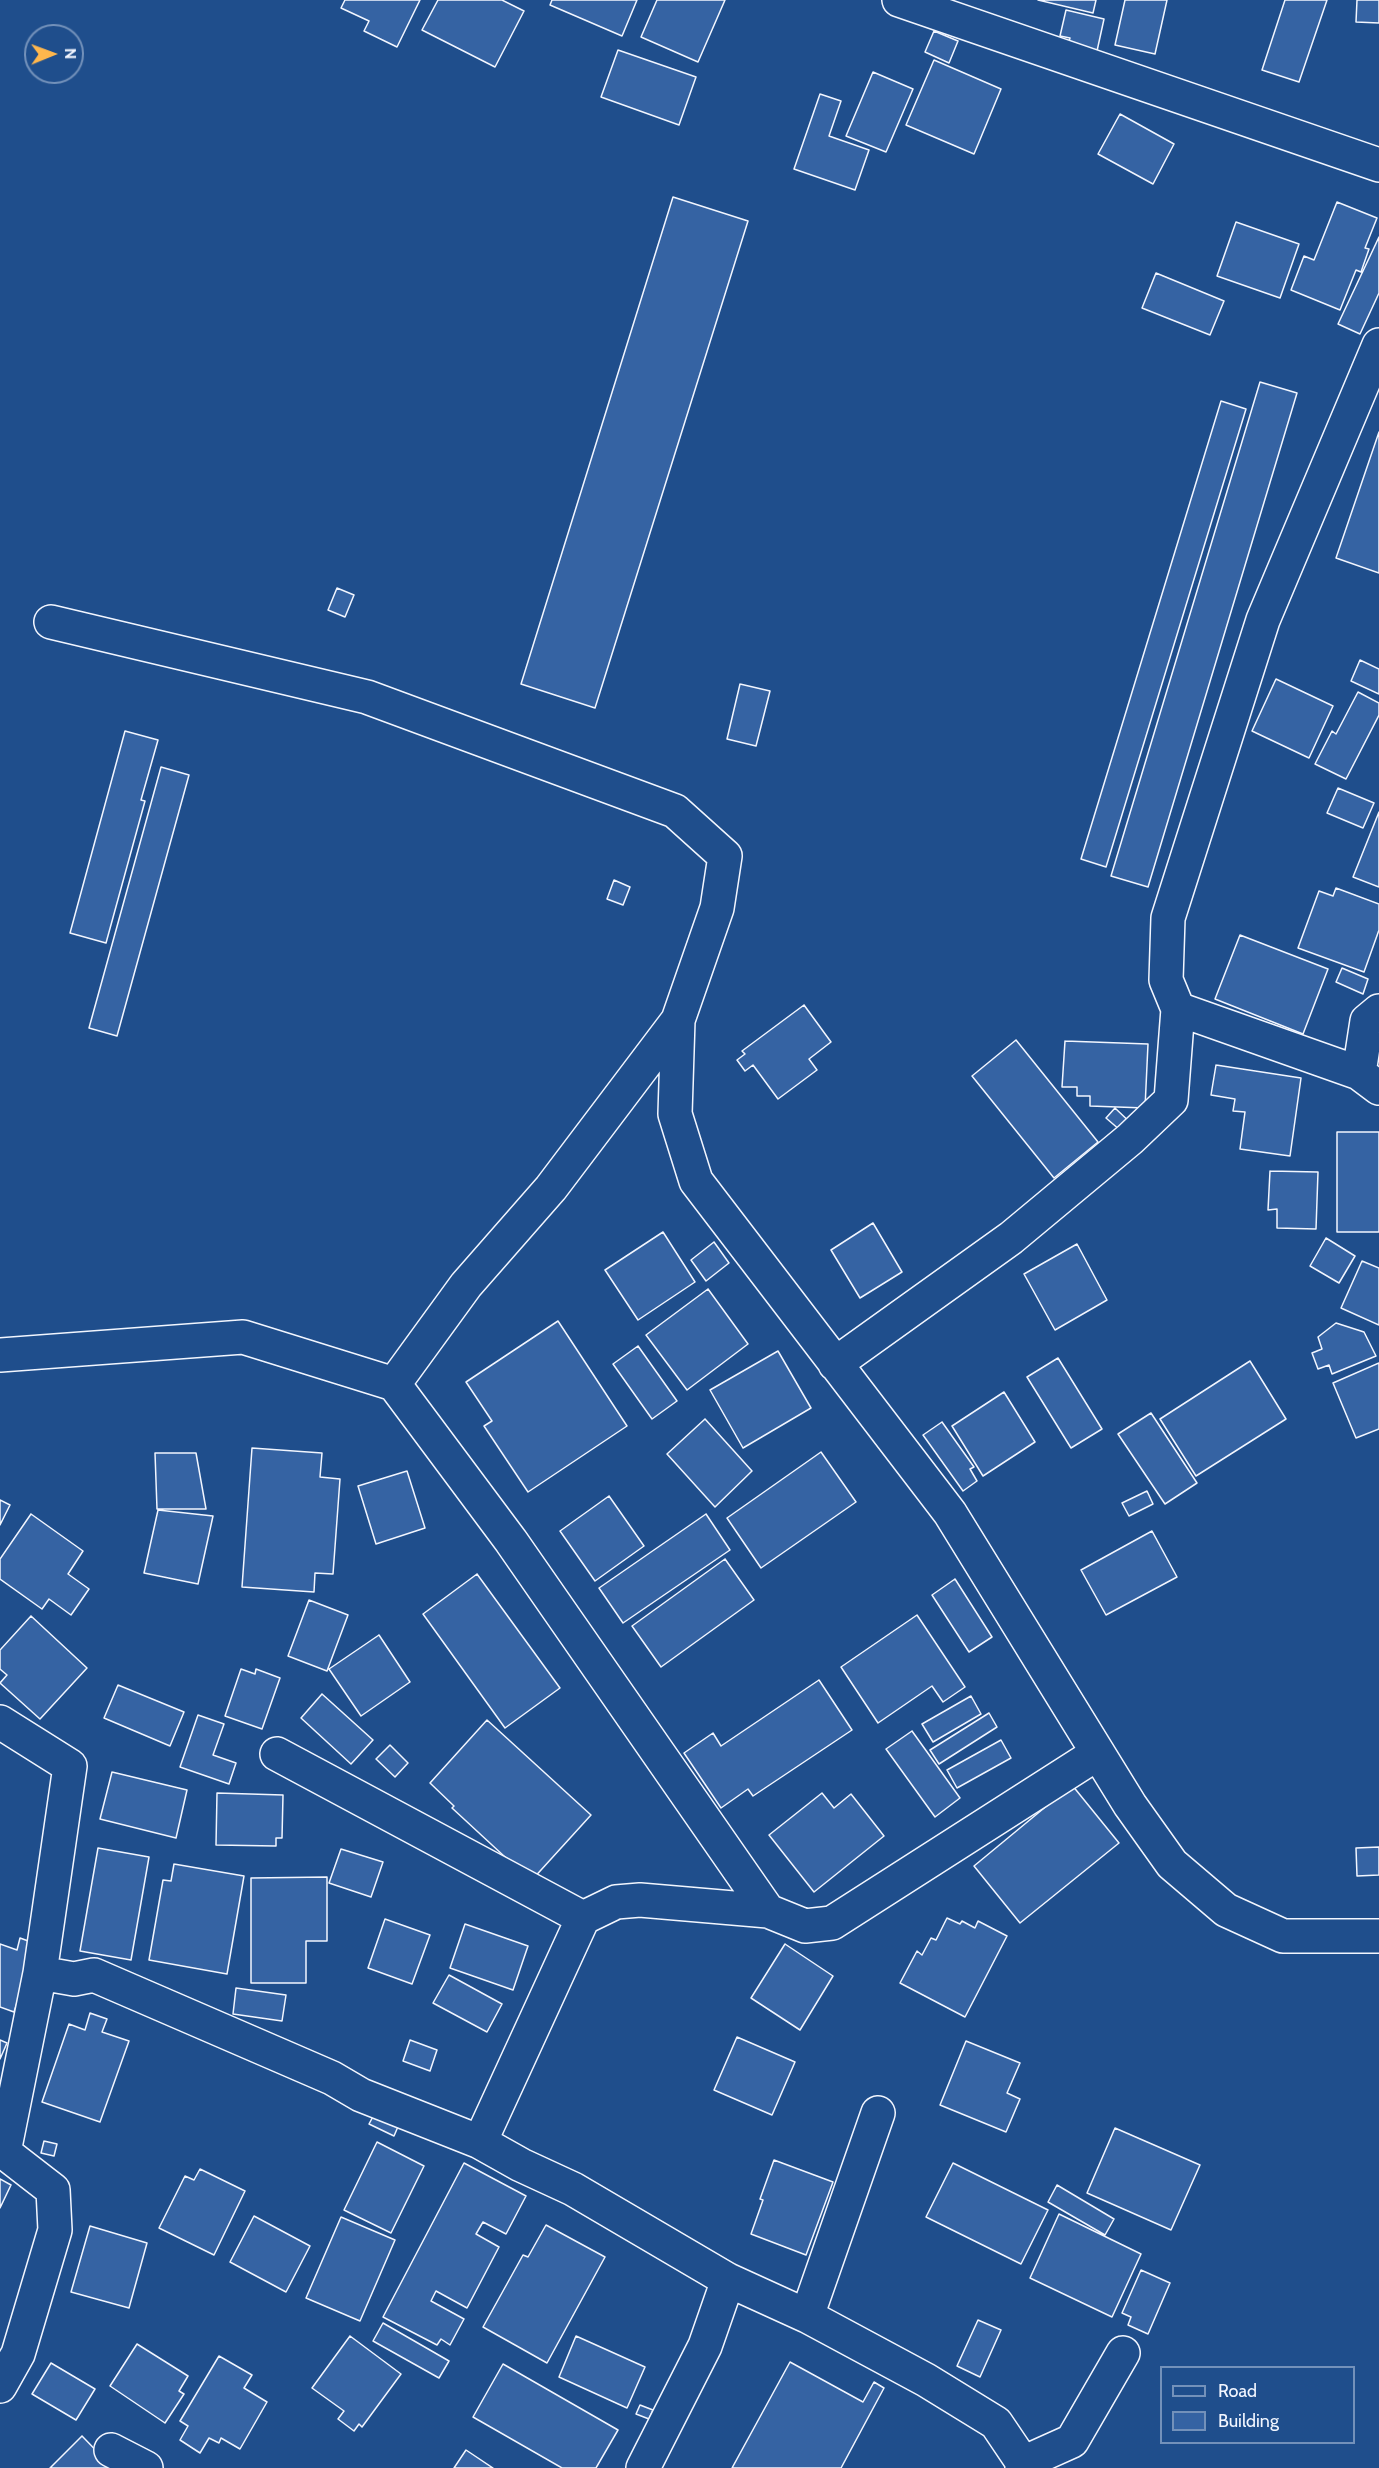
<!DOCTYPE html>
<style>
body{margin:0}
#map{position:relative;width:1379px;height:2468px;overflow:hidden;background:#1f4e8c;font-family:Cabin,sans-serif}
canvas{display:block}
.legend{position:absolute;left:1160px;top:2366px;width:195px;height:78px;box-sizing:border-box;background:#1f4e8c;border:2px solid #7391ba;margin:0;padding:8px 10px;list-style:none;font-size:18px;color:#f2f6ff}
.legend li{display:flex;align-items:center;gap:12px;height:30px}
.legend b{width:30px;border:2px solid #7391ba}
.north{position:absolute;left:24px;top:24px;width:60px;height:60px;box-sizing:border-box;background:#1f4e8c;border:2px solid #7391ba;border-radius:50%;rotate:89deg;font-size:16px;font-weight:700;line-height:24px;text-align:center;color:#f2f6ff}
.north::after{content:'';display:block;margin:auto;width:21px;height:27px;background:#ffb74d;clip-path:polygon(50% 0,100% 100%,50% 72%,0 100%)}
</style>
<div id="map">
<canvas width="1379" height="2468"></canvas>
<ul class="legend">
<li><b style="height:8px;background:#1f4e8c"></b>Road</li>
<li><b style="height:16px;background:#3563a3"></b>Building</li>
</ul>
<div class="north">N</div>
</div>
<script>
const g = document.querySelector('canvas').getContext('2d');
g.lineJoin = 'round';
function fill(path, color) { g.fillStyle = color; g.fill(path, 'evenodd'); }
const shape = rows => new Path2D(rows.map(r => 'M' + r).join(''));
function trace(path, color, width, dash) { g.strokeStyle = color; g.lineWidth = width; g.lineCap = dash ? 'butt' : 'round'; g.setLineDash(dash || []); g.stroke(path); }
const building = shape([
 [345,0,420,0,397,47,364,31,369,21,341,8,345,0],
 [438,0,502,0,524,11,495,67,422,30,438,0],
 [552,0,637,0,622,36,550,5,552,0],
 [657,0,725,0,698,62,641,37,657,0],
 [1038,0,1096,0,1093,13,1038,0],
 [1125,0,1167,0,1155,54,1115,45,1125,0],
 [1285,0,1327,0,1299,82,1262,70,1285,0],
 [1357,0,1379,0,1379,23,1356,22,1357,0],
 [1066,10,1104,19,1097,51,1068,44,1070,38,1060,36,1066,10],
 [934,31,958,41,949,63,925,52,934,31],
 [618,50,696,77,679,125,601,97,618,50],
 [934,60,1001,89,974,154,906,125,934,60],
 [873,72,913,89,886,152,846,136,873,72],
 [820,94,841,101,829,136,869,150,855,190,794,169,820,94],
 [1120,114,1174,144,1153,184,1098,154,1120,114],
 [673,197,748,221,595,708,521,684,673,197],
 [1337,202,1377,218,1365,248,1369,249,1361,272,1356,270,1340,310,1291,290,1304,256,1314,260,1337,202],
 [1236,222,1299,244,1280,298,1217,276,1236,222],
 [1379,237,1379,293,1360,334,1338,324,1379,237],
 [1156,273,1224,301,1210,335,1142,308,1156,273],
 [1260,382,1297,393,1148,887,1111,876,1260,382],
 [1221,401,1246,409,1106,867,1081,859,1221,401],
 [1379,432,1379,573,1336,558,1379,432],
 [337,588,354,595,345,617,328,610,337,588],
 [1360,660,1379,669,1379,694,1351,681,1360,660],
 [1276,679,1333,706,1309,758,1252,731,1276,679],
 [740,684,770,691,756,746,727,739,740,684],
 [1358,692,1379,703,1379,715,1346,779,1315,764,1332,731,1336,734,1358,692],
 [125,731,158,740,141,800,145,801,106,943,70,933,125,731],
 [161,767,189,775,117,1036,89,1028,161,767],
 [1338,788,1374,803,1363,828,1327,813,1338,788],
 [1379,812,1379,887,1353,877,1379,812],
 [614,880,630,887,623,905,607,899,614,880],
 [1336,888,1379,904,1379,930,1364,972,1298,948,1319,891,1333,896,1336,888],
 [1240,935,1328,969,1303,1034,1215,999,1240,935],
 [1342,968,1368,979,1363,994,1336,982,1342,968],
 [804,1005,831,1042,809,1059,817,1070,778,1099,753,1065,745,1071,737,1060,745,1054,742,1051,804,1005],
 [1016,1040,1098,1142,1054,1178,972,1076,1016,1040],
 [1065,1041,1148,1044,1145,1108,1090,1106,1090,1096,1077,1096,1077,1087,1062,1087,1065,1041],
 [1216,1065,1301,1078,1290,1156,1240,1149,1245,1112,1233,1111,1235,1099,1211,1095,1216,1065],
 [1115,1108,1136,1128,1128,1137,1106,1118,1115,1108],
 [1337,1132,1379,1132,1379,1232,1337,1232,1337,1132],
 [1270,1171,1318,1172,1316,1229,1277,1228,1277,1209,1268,1210,1270,1171],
 [873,1223,902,1272,860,1298,831,1250,873,1223],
 [663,1232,695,1282,638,1320,605,1270,663,1232],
 [1326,1238,1355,1256,1339,1283,1310,1266,1326,1238],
 [714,1242,729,1263,706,1281,691,1260,714,1242],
 [1077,1244,1107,1300,1055,1330,1024,1274,1077,1244],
 [1362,1261,1379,1268,1379,1325,1341,1308,1362,1261],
 [708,1289,748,1344,687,1390,646,1335,708,1289],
 [558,1321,627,1426,528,1492,484,1426,492,1421,466,1382,558,1321],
 [1336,1323,1364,1332,1376,1356,1332,1374,1329,1365,1318,1369,1312,1353,1322,1349,1318,1337,1336,1323],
 [638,1346,677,1401,652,1419,613,1364,638,1346],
 [778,1351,811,1408,743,1448,710,1390,778,1351],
 [1058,1358,1102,1429,1071,1448,1027,1377,1058,1358],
 [1250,1361,1286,1419,1196,1476,1160,1419,1250,1361],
 [1379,1363,1379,1429,1356,1438,1333,1383,1379,1363],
 [1004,1392,1035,1442,983,1476,952,1426,1004,1392],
 [1151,1413,1197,1483,1165,1504,1118,1434,1151,1413],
 [705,1419,752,1471,715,1507,667,1454,705,1419],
 [942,1422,974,1467,970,1469,977,1481,963,1491,923,1435,942,1422],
 [252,1448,322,1453,320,1477,340,1479,333,1574,315,1573,314,1592,242,1587,252,1448],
 [821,1452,856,1502,761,1568,727,1518,821,1452],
 [155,1453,196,1453,206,1509,157,1509,155,1453],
 [407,1471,425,1528,376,1544,358,1486,407,1471],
 [1147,1491,1153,1504,1129,1516,1122,1503,1147,1491],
 [609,1496,644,1546,595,1581,560,1531,609,1496],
 [0,1500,10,1505,0,1525,0,1500],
 [158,1510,213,1516,198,1584,144,1573,158,1510],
 [31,1514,83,1551,68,1574,89,1589,71,1615,49,1599,42,1609,0,1579,0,1559,31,1514],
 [706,1514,730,1550,623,1623,599,1588,706,1514],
 [1152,1531,1177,1577,1106,1615,1081,1570,1152,1531],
 [725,1559,754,1600,661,1667,632,1626,725,1559],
 [477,1574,560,1688,505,1728,423,1614,477,1574],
 [955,1579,992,1637,969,1652,932,1595,955,1579],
 [309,1600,348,1615,327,1671,288,1656,309,1600],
 [917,1615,965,1687,943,1702,932,1686,878,1723,841,1667,917,1615],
 [31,1616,87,1668,40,1719,0,1683,7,1675,0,1669,0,1650,31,1616],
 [379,1635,410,1682,361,1716,329,1669,379,1635],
 [241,1669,255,1674,256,1669,280,1678,262,1729,225,1716,241,1669],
 [819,1680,852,1730,753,1796,748,1789,721,1808,684,1753,713,1733,721,1746,819,1680],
 [118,1685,184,1712,170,1746,104,1718,118,1685],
 [322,1694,373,1740,351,1764,301,1718,322,1694],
 [971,1696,981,1714,933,1742,922,1724,971,1696],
 [989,1713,997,1727,939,1764,930,1750,989,1713],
 [198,1715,224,1724,213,1755,236,1763,229,1784,180,1767,198,1715],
 [487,1720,591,1815,531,1881,452,1808,454,1806,430,1783,487,1720],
 [912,1731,960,1798,935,1817,886,1749,912,1731],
 [1001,1740,1011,1758,957,1788,947,1770,1001,1740],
 [390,1745,408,1763,395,1777,376,1759,390,1745],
 [112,1772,187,1790,176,1838,100,1819,112,1772],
 [1072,1785,1119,1843,1020,1923,974,1866,1072,1785],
 [217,1793,283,1795,282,1838,276,1838,276,1846,216,1845,217,1793],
 [822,1793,834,1808,851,1794,884,1836,814,1892,769,1835,822,1793],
 [1379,1847,1379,1875,1357,1876,1356,1848,1379,1847],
 [98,1848,149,1857,131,1960,80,1951,98,1848],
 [341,1849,383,1862,371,1897,329,1883,341,1849],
 [174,1864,244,1876,227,1974,149,1960,163,1880,171,1881,174,1864],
 [327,1877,327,1941,306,1941,306,1983,251,1983,251,1878,327,1877],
 [947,1918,960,1924,962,1921,975,1928,978,1921,1007,1936,965,2017,900,1983,917,1951,922,1955,931,1938,936,1940,947,1918],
 [385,1919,430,1935,412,1984,368,1968,385,1919],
 [465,1924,528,1946,513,1990,450,1968,465,1924],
 [20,1938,42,1946,25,1978,14,2012,0,2007,0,1944,17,1950,20,1938],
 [785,1944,833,1976,800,2030,751,1998,785,1944],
 [449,1975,502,2004,487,2032,433,2003,449,1975],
 [236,1988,286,1995,282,2021,233,2014,236,1988],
 [90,2013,107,2019,102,2032,129,2041,100,2122,42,2102,69,2024,85,2030,90,2013],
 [737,2037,795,2062,772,2115,714,2090,737,2037],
 [0,2040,7,2043,0,2059,0,2040],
 [410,2040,437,2050,430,2071,403,2061,410,2040],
 [966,2041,1020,2063,1007,2093,1020,2099,1006,2132,940,2105,966,2041],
 [376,2111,400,2122,394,2136,369,2124,376,2111],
 [1115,2128,1200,2165,1171,2230,1087,2193,1115,2128],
 [44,2141,57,2144,54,2156,41,2153,44,2141],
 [377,2142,424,2166,391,2233,344,2210,377,2142],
 [774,2160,833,2182,806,2255,751,2234,763,2200,760,2199,774,2160],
 [464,2163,526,2196,506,2234,483,2222,476,2234,499,2247,467,2308,436,2291,431,2301,464,2319,450,2345,441,2339,437,2345,383,2317,464,2163],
 [953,2163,1048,2210,1021,2264,926,2217,953,2163],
 [200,2169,245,2191,214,2255,159,2228,185,2176,194,2180,200,2169],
 [0,2179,11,2185,0,2208,0,2179],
 [1057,2185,1114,2219,1105,2235,1048,2202,1057,2185],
 [1059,2214,1141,2254,1112,2317,1030,2278,1059,2214],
 [254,2216,310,2246,286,2292,230,2262,254,2216],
 [341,2217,395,2240,360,2321,306,2298,341,2217],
 [546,2225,605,2257,547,2363,483,2327,523,2255,528,2257,546,2225],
 [90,2226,147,2243,129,2308,71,2292,90,2226],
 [1141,2270,1170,2283,1148,2334,1128,2325,1131,2317,1122,2313,1141,2270],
 [978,2320,1001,2330,980,2377,957,2366,978,2320],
 [383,2323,449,2361,439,2378,373,2341,383,2323],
 [350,2336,401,2374,362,2427,359,2424,354,2431,338,2419,344,2411,312,2388,350,2336],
 [576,2336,645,2367,627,2408,559,2377,576,2336],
 [137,2344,188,2376,179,2391,184,2394,165,2423,110,2386,137,2344],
 [219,2356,252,2375,244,2388,267,2402,240,2449,221,2438,219,2443,209,2438,200,2453,180,2440,188,2426,180,2421,219,2356],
 [790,2362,863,2402,874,2382,884,2388,841,2468,732,2468,790,2362],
 [51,2363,95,2389,76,2420,32,2394,51,2363],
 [503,2364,618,2430,596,2468,562,2468,473,2417,503,2364],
 [640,2405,653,2410,649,2419,636,2414,640,2405],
 [82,2436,113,2468,50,2468,82,2436],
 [466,2450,493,2468,454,2468,466,2450]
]);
const minor = shape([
 [899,0,1379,165],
 [51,622,367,697,675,811,725,856,717,908,678,1020],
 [1178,1009,1359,1073],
 [1379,1011,1367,1021,1359,1073,1379,1088],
 [0,1355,243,1337,394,1384,511,1541,768,1911],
 [835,1364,1011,1238,1130,1139,1171,1100,1178,1009,1166,980,1168,918,1263,620,1379,345],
 [394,1384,466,1285,551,1188,678,1020,675,1114,696,1181,950,1513,1130,1805,1172,1864,1226,1910,1283,1936,1379,1936],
 [0,1722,70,1766,40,1973],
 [277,1754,583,1918],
 [480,2142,583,1918,616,1902,640,1900,768,1911,805,1926,832,1923,1098,1753],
 [0,2149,53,2190,55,2230,18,2354,0,2386],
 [4,2152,40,1973,74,1979,94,1975,332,2078,361,2095,480,2142,521,2165,573,2189,728,2280,807,2316,926,2380,996,2423,1023,2463,1022,2468],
 [807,2316,878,2113],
 [111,2450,146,2468],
 [1023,2463,1072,2441,1123,2353],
 [643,2468,705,2346,728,2280]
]);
fill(building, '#3563a3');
trace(building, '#f2f6ff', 1.5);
trace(minor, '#f2f6ff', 36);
trace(minor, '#1f4e8c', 33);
</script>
